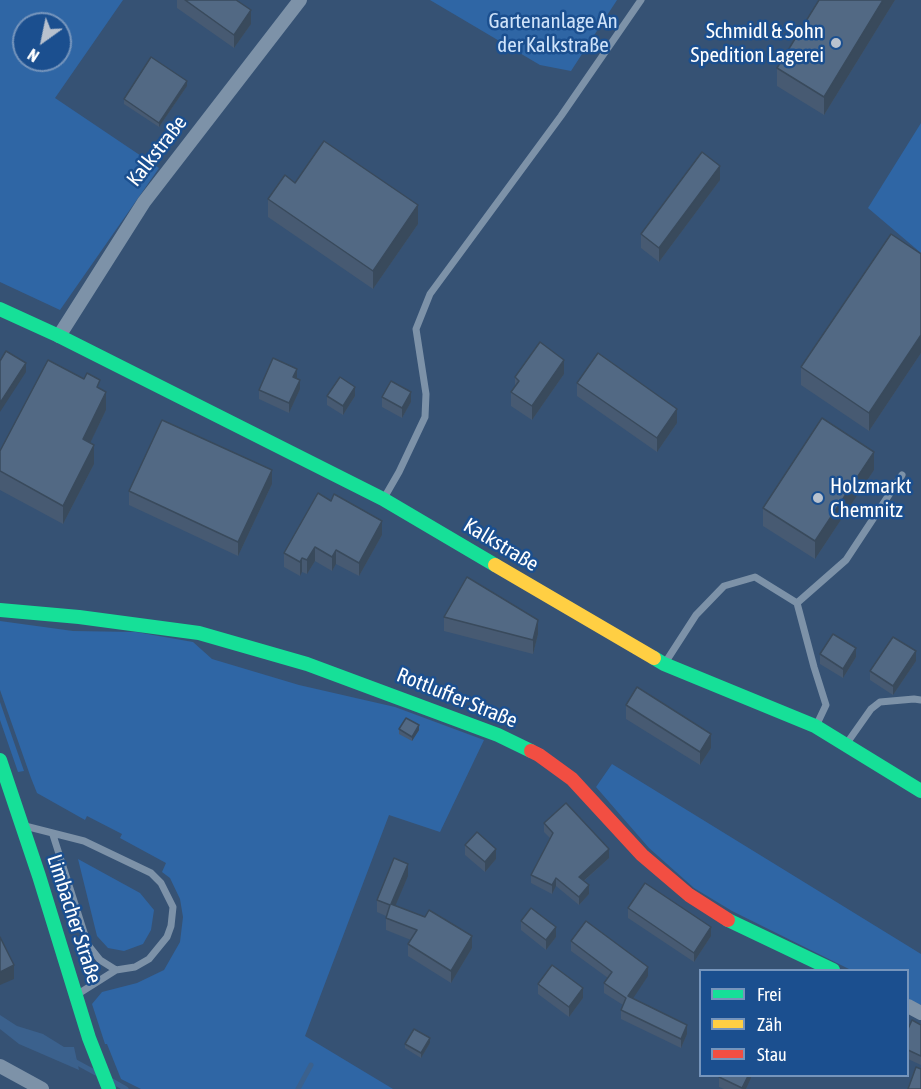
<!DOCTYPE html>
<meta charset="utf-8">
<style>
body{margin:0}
#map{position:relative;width:921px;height:1089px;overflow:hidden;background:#365274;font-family:"Asap Condensed",sans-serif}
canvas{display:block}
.legend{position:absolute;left:699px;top:969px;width:210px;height:108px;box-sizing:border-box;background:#1b4f8f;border:2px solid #7695bc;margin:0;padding:8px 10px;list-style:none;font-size:18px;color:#fff}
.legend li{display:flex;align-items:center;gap:12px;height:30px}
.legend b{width:30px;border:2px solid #7695bc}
.north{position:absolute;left:12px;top:12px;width:60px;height:60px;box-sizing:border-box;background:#1b4f8f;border:2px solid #7695bc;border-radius:50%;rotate:213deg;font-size:16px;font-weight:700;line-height:24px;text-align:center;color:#fff}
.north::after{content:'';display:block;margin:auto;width:21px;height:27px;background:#b9c2ce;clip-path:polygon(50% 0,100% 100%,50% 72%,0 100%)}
</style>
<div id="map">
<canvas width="921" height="1089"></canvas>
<ul class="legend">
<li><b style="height:8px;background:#16e098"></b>Frei</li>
<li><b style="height:8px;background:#ffcf43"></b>Zäh</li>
<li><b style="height:8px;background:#f24e42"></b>Stau</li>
</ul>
<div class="north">N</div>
</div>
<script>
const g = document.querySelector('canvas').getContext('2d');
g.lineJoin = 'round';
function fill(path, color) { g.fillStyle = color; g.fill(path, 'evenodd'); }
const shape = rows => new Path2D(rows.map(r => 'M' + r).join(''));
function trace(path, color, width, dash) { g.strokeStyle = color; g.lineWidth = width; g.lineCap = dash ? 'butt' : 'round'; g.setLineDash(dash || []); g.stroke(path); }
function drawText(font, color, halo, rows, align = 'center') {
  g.font = font + ' "Asap Condensed",sans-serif'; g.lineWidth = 5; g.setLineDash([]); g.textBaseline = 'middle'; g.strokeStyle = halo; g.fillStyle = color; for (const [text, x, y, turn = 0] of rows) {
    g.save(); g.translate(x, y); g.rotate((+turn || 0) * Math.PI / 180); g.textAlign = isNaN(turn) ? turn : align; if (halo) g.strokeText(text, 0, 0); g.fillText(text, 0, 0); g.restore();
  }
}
const green = shape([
 [0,0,123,0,55,98,159,168,60,310,0,282],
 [24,24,60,24,60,60,24,60],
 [430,0,617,0,571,71,540,65],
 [921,123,921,253,868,208],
 [0,621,73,631,136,632,193,642,212,659,299,685,395,707,484,740,440,832,389,815,305,1036,393,1089,141,1089,121,1079,107,1044,105,1044,92,1004,102,992,137,983,164,970,180,942,183,917,180,899,170,878,162,872,166,863,120,838,122,834,87,816,85,820,37,793,31,778,0,690],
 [0,702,24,771,18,772,0,720],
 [612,764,921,954,921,1005,908,999,908,970,851,970,732,911,694,888,649,848,596,787],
 [78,859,140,893,154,910,151,930,143,944,124,951,108,948,97,936]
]);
const water = shape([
 [0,1015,17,1026,43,1034,64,1047,74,1047,79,1070,19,1044,0,1029]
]);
const stream = shape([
 [72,1060,96,1073],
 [112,1081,126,1089],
 [298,1089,311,1065]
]);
const lane = shape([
 [384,498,399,472,425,417,426,394,416,329,430,294,561,116,641,0],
 [797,603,846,560,902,475],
 [665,663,696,615,724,586,755,577,797,603,814,667,826,705,817,724],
 [847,743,871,709,880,702,914,699,921,700],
 [25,826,84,841,151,873,161,883,173,907,171,926,167,937,149,959,135,967,116,970,78,994],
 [53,835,88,945,100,960,116,970]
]);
const street = shape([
 [59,336,144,202,300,0],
 [908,1006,921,1013],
 [0,1066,42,1089]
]);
const fast = shape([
 [0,309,59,336,383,499,495,565],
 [0,610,79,617,199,633,307,664,498,735,531,751],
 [654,658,664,664,815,726,921,791],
 [0,760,39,876,89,1038,109,1089],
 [728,920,833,970]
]);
const slow = shape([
 [495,565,654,658]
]);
const jam = shape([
 [531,751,539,755,572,779,642,855,689,895,728,920]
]);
const wall = shape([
 [177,0,236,0,251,24,234,48,177,8],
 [895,0,824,115,777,86,777,68],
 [187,86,159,127,124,104,124,99],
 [720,180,659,262,641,248,641,234],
 [295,183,418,224,373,289,268,217,268,199],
 [921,254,921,353,869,431,801,385,801,367],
 [564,374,532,420,511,406,511,392,515,387,515,377],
 [297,379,300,389,289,413,259,399,259,390],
 [577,383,677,423,657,452,577,396],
 [100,389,106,410,90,443,94,464,63,524,0,490,0,451],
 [327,396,355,396,343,415,327,405],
 [382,397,411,402,402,418,382,407],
 [874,470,815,559,763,526,763,508],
 [272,484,238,556,129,505,129,491],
 [318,493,382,535,359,576,336,564,332,571,315,561,307,574,302,572,300,576,284,567,284,553],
 [444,617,538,634,533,654,444,631],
 [820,654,856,657,843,678,820,664],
 [916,661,893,695,870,680,870,671],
 [626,705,711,748,700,765,626,719],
 [399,729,419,730,412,741,399,734],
 [544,823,609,858,584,881,589,894,579,905,556,886,552,894,531,883,531,875,550,838,544,832],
 [465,845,496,859,485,872,465,855],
 [408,876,395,906,472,948,451,983,408,956,408,944,411,940,386,930,386,916,377,912,377,900],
 [628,908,711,936,694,962,628,918],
 [521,921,556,937,546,950,521,930],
 [571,941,648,976,632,999,687,1034,681,1048,621,1019,621,1010,623,1005,604,993,604,983,608,978,571,951],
 [538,984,583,998,569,1017,538,994],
 [921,1025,921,1065,908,1059,908,1029],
 [430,1043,421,1058,405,1048,405,1044],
 [751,1076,751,1078,746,1089,724,1089,719,1087,719,1077]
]);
const shadedWall = shape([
 [883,0,895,0,824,115,824,97],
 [251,10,251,24,234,48,234,35],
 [187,81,187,86,159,127,159,123],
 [720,166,720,180,659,262,659,248],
 [418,205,418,224,373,289,373,271],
 [921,335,921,353,869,431,869,413],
 [564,360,564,374,532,420,532,406],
 [26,363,26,372,0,412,0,403],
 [297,369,297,378,293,387,293,377],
 [300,380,300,389,289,413,289,403],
 [355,387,355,396,343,415,343,406],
 [106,392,106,410,83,458,83,439],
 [411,392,411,402,402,418,402,408],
 [677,409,677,423,657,452,657,438],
 [94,445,94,464,63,524,63,506],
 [874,452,874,470,815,559,815,541],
 [272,470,272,484,238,556,238,542],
 [382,521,382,535,359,576,359,563],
 [315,547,315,561,307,574,307,560],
 [336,550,336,564,332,571,332,557],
 [302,558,302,572,300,576,300,562],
 [538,620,538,634,533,654,533,640],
 [856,648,856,657,843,678,843,669],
 [916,651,916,661,893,695,893,686],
 [419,725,419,730,412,741,412,737],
 [711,734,711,748,700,765,700,752],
 [496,849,496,859,485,872,485,862],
 [609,849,609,858,579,885,579,877],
 [408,864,408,876,391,916,391,904],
 [556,878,556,886,552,894,552,885],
 [589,885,589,894,579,905,579,897],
 [556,927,556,937,546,950,546,940],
 [711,927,711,936,694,962,694,953],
 [472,936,472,948,451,983,451,971],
 [14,965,14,979,0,985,0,972],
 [648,967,648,976,628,1006,628,996],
 [583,988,583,998,569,1017,569,1007],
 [687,1025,687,1034,681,1048,681,1039],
 [430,1038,430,1043,421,1058,421,1053],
 [748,1076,751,1076,751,1078,746,1089,742,1089]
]);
const building = shape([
 [185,0,236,0,251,10,234,35,185,0],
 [819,0,883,0,824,97,777,68,819,0],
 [151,57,187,81,159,123,124,99,151,57],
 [324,141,418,205,373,271,268,199,285,175,295,183,324,141],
 [702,152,720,166,659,248,641,234,702,152],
 [891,234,921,254,921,335,869,413,801,367,891,234],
 [540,342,564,360,532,406,511,392,519,381,515,377,540,342],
 [6,351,26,363,0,403,0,361,6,351],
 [598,353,677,409,657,438,577,383,598,353],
 [273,358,297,369,293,377,300,380,289,403,259,390,273,358],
 [48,360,84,379,87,373,100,380,97,387,106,392,83,439,94,445,63,506,0,471,0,451,48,360],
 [340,377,355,387,343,406,327,396,340,377],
 [391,381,411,392,402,408,382,397,391,381],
 [822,418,874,452,815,541,763,508,822,418],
 [162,420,272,470,238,542,129,491,162,420],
 [318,493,331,501,334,494,382,521,359,563,336,550,332,557,315,547,307,560,302,558,300,562,284,553,318,493],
 [467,577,538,620,533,640,444,617,467,577],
 [833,634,856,648,843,669,820,654,833,634],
 [893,637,916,651,893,686,870,671,893,637],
 [637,687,711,734,700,752,626,705,637,687],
 [406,718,419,725,412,737,399,729,406,718],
 [566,803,609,849,579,877,589,885,579,897,556,878,552,885,531,875,553,833,544,823,566,803],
 [477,832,496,849,485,862,465,845,477,832],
 [394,858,408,864,391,904,425,917,429,910,472,936,451,971,408,944,417,930,386,918,390,905,377,900,394,858],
 [645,883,711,927,694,953,628,908,645,883],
 [531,908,556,927,546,940,521,921,531,908],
 [586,921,648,967,628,996,687,1025,681,1039,621,1010,626,998,604,983,612,972,571,941,586,921],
 [0,937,14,965,0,972,0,937],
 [552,965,583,988,569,1007,538,984,552,965],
 [912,1020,921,1025,921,1056,908,1050,908,1029,912,1020],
 [414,1029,430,1038,421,1053,405,1044,414,1029],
 [916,1067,921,1069,921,1089,908,1089,916,1067],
 [720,1076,748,1076,742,1088,719,1077,720,1076]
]);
const markers = [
 [836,43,6,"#b9c2ce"],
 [818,498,6,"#b9c2ce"]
];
const parkNames = [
 ["Gartenanlage An",553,21],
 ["der Kalkstraße",553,45]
];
const poiNames = [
 ["Schmidl & Sohn",824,31],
 ["Spedition Lagerei",824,55],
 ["Holzmarkt",830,486,"left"],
 ["Chemnitz",830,510,"left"]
];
const streetNames = [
 ["Kalkstraße",157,151,-52],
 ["Kalkstraße",501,545,31],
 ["Rottluffer Straße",457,698,22],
 ["Limbacher Straße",74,919,72]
];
fill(green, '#2f66a5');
fill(water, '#3b618d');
trace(stream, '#3b618d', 5);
trace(lane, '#7d92a8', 7);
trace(street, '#7d92a8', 14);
trace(fast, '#16e098', 14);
trace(slow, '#ffcf43', 14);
trace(jam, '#f24e42', 14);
fill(wall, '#475a72');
fill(shadedWall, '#394a5c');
fill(building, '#526984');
trace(building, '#394a5c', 1.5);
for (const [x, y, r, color] of markers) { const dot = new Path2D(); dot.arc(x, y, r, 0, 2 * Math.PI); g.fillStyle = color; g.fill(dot); trace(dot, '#1b4f8f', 2); }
drawText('21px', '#cfe3fa', '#1b4f8f', parkNames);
drawText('21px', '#fff', '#1b4f8f', poiNames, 'right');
drawText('21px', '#fff', '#1b4f8f', streetNames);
</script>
